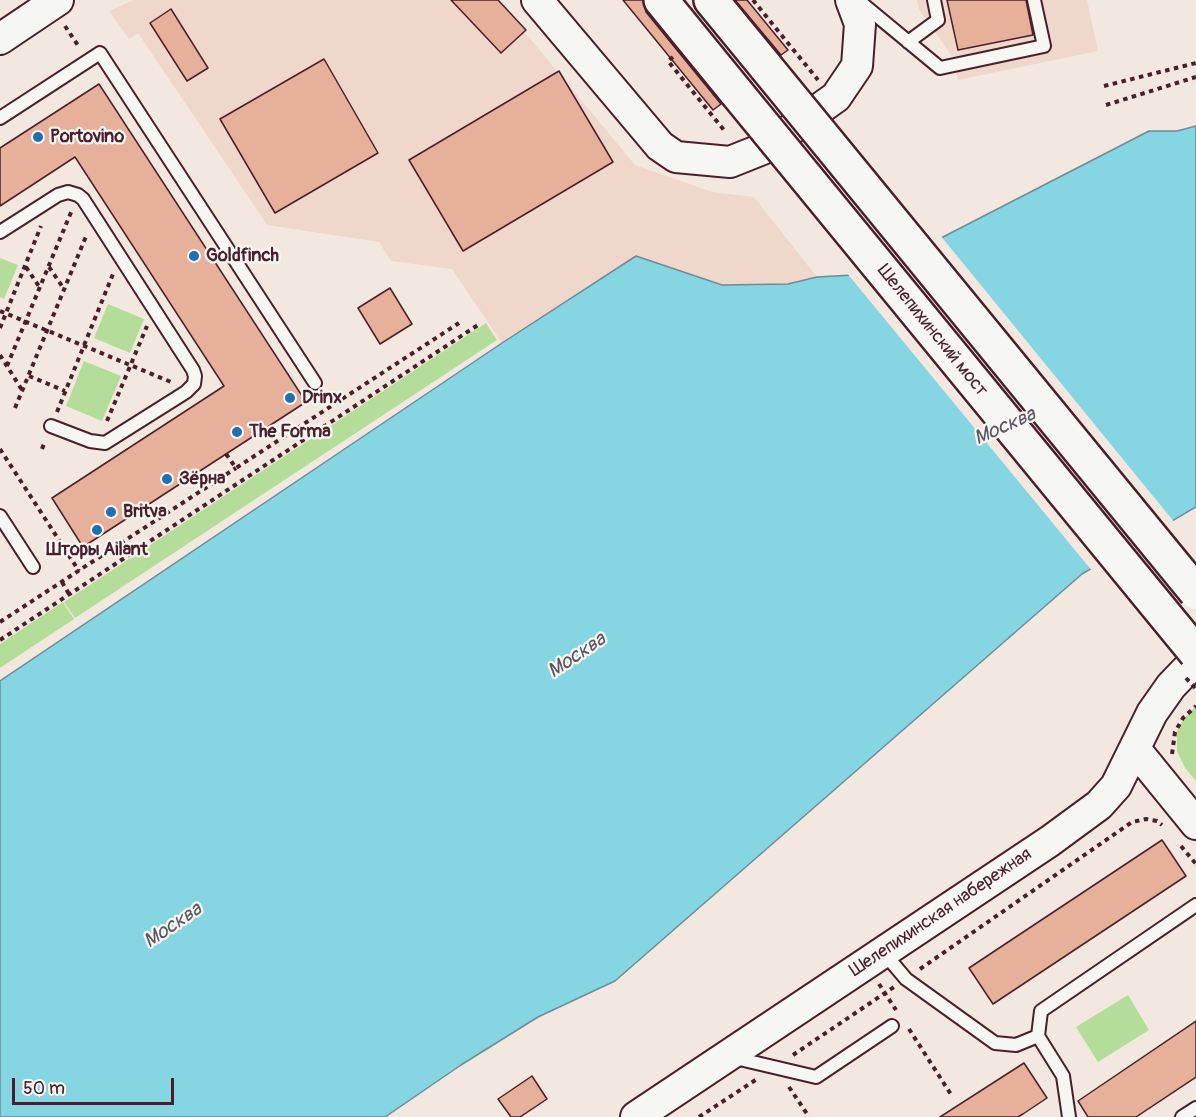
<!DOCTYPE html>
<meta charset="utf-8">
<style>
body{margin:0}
#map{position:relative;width:1196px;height:1117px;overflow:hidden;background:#f3e8e0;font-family:Pangolin,sans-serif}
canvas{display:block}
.scale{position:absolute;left:12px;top:1078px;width:162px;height:27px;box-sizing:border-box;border:3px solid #4a1f2b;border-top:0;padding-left:8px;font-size:18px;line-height:21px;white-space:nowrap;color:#4a1f2b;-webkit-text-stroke:4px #f6f6f2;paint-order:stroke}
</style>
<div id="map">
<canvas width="1196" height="1117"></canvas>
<div class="scale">50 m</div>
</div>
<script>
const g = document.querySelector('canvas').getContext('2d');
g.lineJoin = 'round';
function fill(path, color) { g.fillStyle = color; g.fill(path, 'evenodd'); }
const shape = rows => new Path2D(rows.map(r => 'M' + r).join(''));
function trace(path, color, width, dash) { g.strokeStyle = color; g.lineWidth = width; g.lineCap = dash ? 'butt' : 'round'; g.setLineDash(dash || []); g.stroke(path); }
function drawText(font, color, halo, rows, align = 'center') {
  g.font = font + ' Pangolin,sans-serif'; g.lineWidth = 4.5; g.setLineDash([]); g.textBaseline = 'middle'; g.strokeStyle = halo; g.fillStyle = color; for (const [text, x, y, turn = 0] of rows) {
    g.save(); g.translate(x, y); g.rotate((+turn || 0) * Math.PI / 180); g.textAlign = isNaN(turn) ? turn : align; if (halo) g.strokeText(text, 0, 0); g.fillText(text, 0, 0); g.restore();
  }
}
const built = shape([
 [134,0,498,0,635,165,712,192,754,197,817,277,788,284,722,285,636,256,502,343,452,269,391,261,379,242,267,225,138,33,129,39,109,11],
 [917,0,1087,0,1098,51,958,80,953,58,919,9]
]);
const green = shape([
 [0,258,18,265,4,299,0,297],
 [108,304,144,319,130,353,94,338],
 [486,323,497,340,75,618,64,602],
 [84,361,121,376,102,421,66,406],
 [63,602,74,619,0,668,0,644],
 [1195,707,1196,709,1196,781,1185,768,1177,751,1177,732,1183,720],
 [1128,995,1149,1030,1098,1062,1076,1027]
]);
const water = shape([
 [1196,126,1196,507,1082,574,615,981,538,1017,461,1065,385,1117,0,1117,0,681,502,343,636,256,722,285,788,284,817,277,871,274,1149,131,1177,131,1196,126]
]);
const pier = shape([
 [940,235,1175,523,1093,572,846,272,870,271]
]);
const building = shape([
 [451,0,498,0,526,30,501,53,451,0],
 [623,0,643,0,646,12,721,104,713,110,623,0],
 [735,0,747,0,788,50,781,55,735,0],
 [947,0,1026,0,1033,35,958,50,947,0],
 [171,9,208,68,187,81,150,23,171,9],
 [324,59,378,153,275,213,220,119,324,59],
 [559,71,613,162,463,251,409,160,559,71],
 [99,84,306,402,83,547,52,498,224,386,75,157,0,206,0,148,99,84],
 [390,288,412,324,380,344,358,308,390,288],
 [1162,840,1186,876,993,1004,969,968,1162,840],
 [1196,1021,1196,1077,1136,1117,1088,1117,1078,1101,1196,1021],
 [1024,1063,1047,1098,1023,1114,1018,1117,940,1117,1024,1063],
 [532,1076,547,1099,520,1117,511,1117,498,1099,532,1076]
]);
const path = shape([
 [753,0,818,80],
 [65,26,79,47],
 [673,57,668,61,724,130],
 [1104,86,1196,63],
 [1106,105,1196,77],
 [26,267,40,288],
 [49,267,64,289],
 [0,311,171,382],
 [0,328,41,226],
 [0,355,22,390],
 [7,366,72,210],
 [29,376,65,391],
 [15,408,87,234],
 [57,412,113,274],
 [107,421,147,326],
 [0,449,79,571],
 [42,449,45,441],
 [226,454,236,468,459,323],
 [62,582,69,594],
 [0,622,236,468],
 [0,640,481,323],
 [1172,754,1175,732,1183,718,1196,706],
 [1181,846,1196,864],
 [920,969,1132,822,1146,819,1157,821,1162,825],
 [879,984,896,1010],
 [909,1029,952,1096],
 [793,1055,894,987],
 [789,1087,809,1117],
 [699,1117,757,1079]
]);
const service = shape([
 [859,1,940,68,1044,46,1034,0],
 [908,42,938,20,934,0],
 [0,118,100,53,315,383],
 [0,232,58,195,68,192,78,195,83,199,94,216,193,370,195,376,194,384,186,392,105,443,90,441,51,426],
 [0,516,33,567],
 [884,953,906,979,995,1043,1016,1045,1038,1036,1063,1076,1069,1117],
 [1038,1036,1041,1011,1196,905],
 [731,1057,816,1077,892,1026],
 [1182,1117,1196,1108]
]);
const tertiary = shape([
 [537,0,660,146,676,157,730,162,765,148,836,97,857,66,860,24,851,0],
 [0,39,58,0],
 [1135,749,1196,824],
 [636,1117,1050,841,1099,805,1116,786,1152,713,1171,686,1196,660]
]);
const secondary = shape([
 [661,0,736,92],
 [711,0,766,67]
]);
const pathBridge = shape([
 [1186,678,1196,689]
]);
const secondaryBridge = shape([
 [766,67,1196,592],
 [736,92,1196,653]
]);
const markers = [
 [38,137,6,"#1f6fb2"],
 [194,256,6,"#1f6fb2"],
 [290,398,6,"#1f6fb2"],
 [237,432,6,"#1f6fb2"],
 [167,479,6,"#1f6fb2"],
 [111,512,6,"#1f6fb2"],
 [97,530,6,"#1f6fb2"]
];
const poiNames = [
 ["Portovino",50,137],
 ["Goldfinch",206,256],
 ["Drinx",302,398],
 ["The Forma",249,432],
 ["Зёрна",179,479],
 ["Britva",123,512],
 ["Шторы Ailant",97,550,"center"]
];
const streetNames = [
 ["Шелепихинский мост",932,331,51],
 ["Шелепихинская набережная",941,913,-34]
];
const waterNames = [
 ["Москва",1005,427,-24],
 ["Москва",577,656,-34],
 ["Москва",173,926,-34]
];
fill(built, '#efd7cb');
fill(green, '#b4dd9a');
fill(water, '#85d5e2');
trace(water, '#6d8c99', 1.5);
fill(pier, '#f3e8e0');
fill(building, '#e6b09a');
trace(building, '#4a1f2b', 1.5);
trace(service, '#4a1f2b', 16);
trace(tertiary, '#4a1f2b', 34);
trace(secondary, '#4a1f2b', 38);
trace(path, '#4a1f2b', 4, [4.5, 4.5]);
trace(service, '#f6f6f2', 12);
trace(tertiary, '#f6f6f2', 30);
trace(secondary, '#f6f6f2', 33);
trace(secondaryBridge, '#4a1f2b', 38, []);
trace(pathBridge, '#4a1f2b', 4, [4.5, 4.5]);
trace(secondaryBridge, '#f6f6f2', 33);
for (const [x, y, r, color] of markers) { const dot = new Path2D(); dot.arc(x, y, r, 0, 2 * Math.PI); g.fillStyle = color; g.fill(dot); trace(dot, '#f6f6f2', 2); }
drawText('bold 18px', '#4a1f2b', '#f6f6f2', poiNames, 'left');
drawText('18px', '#4a1f2b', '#f6f6f2', streetNames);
drawText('italic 20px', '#5c5662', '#f6f6f2', waterNames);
</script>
